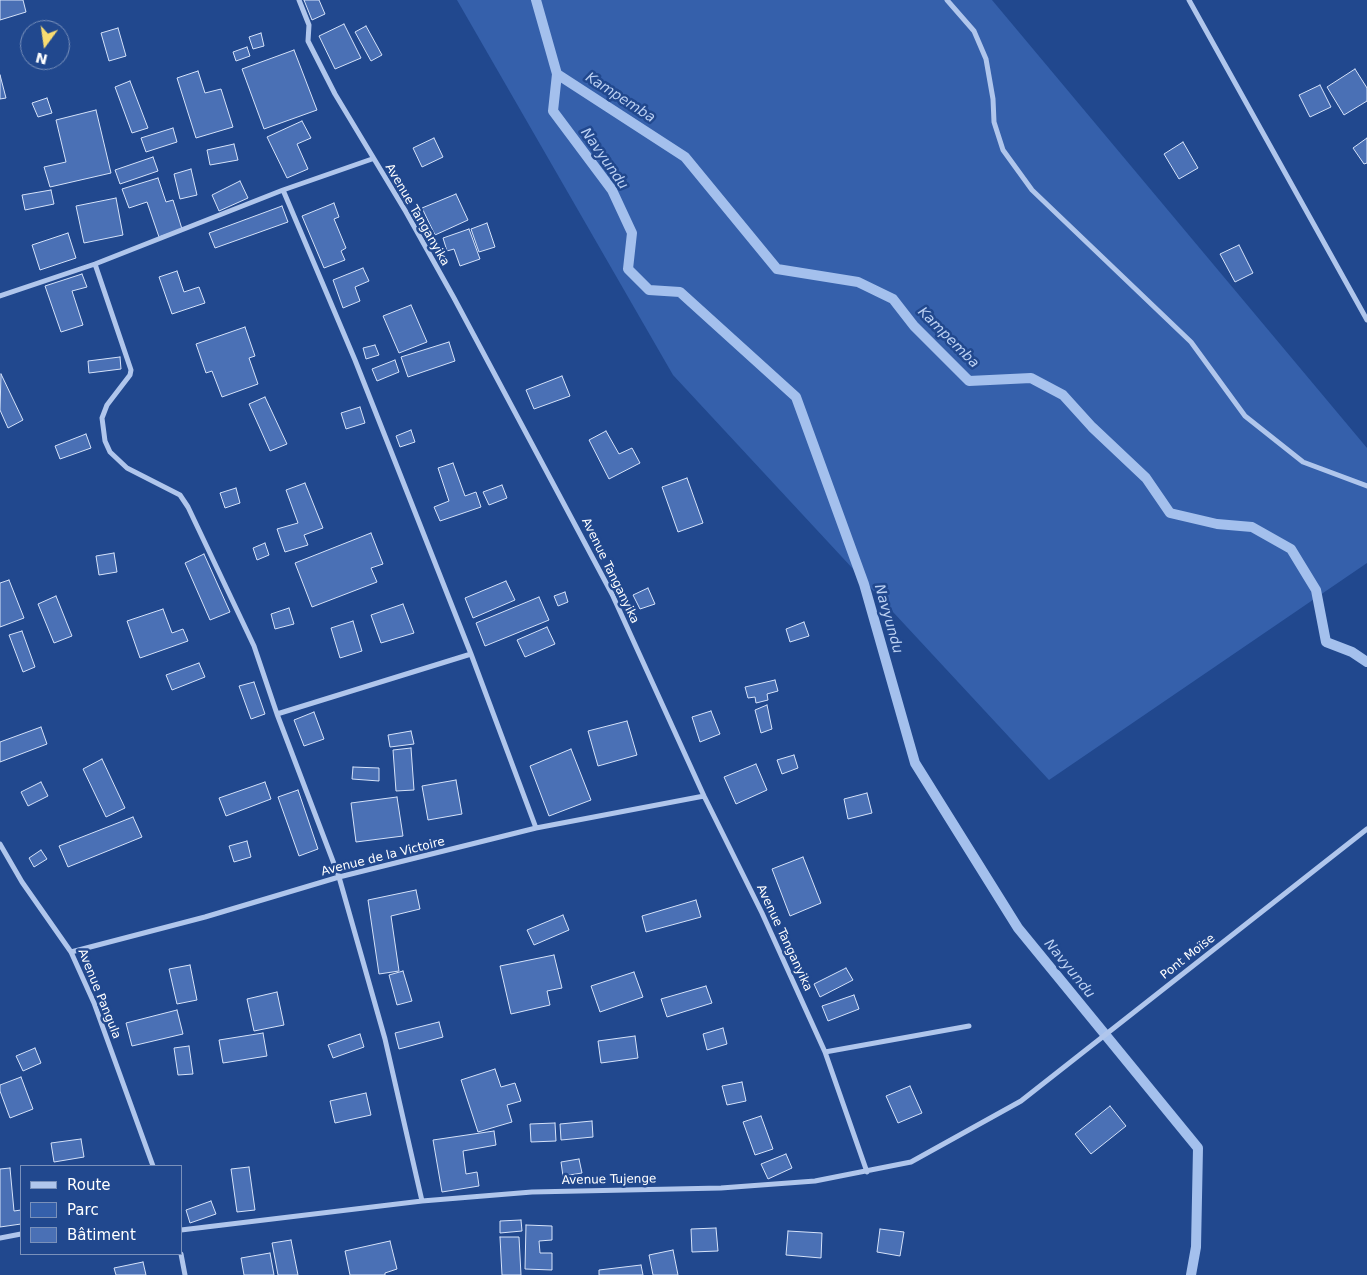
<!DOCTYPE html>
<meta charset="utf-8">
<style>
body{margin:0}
#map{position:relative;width:1367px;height:1275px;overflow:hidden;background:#21488e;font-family:"DejaVu Sans",sans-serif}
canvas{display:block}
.legend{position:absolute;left:20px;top:1165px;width:162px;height:90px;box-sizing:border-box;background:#21488e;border:1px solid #7a91bb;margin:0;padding:6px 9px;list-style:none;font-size:15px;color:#fff}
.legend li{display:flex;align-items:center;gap:10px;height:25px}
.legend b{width:25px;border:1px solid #7a91bb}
.north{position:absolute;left:20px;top:20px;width:50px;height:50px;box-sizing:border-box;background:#21488e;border:1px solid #7a91bb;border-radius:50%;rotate:194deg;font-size:14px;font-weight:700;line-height:20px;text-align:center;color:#fff}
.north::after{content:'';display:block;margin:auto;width:18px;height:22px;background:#f8dc71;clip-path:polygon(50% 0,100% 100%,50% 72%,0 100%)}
</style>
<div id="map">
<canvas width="1367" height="1275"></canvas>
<ul class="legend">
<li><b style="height:6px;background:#b0c6ec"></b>Route</li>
<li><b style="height:14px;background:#3560ab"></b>Parc</li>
<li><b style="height:14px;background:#4a70b5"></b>Bâtiment</li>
</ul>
<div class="north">N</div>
</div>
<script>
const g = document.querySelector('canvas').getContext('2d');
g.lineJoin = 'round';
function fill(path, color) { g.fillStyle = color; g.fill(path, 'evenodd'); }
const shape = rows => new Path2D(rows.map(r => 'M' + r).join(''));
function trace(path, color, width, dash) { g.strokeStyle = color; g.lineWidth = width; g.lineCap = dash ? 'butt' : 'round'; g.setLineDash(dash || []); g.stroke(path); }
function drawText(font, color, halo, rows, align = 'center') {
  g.font = font + ' "DejaVu Sans",sans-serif'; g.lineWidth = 5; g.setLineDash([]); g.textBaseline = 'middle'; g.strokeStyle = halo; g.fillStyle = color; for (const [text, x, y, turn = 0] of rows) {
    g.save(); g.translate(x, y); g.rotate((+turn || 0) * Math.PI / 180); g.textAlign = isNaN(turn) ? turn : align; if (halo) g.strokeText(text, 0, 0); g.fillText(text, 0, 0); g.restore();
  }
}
const green = shape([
 [457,0,992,0,1367,448,1367,563,1049,780,673,375]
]);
const stream = shape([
 [536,0,557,74,553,111,612,190,632,233,628,269,649,290,680,292,796,397,864,584,915,763,1018,928,1198,1148,1196,1247,1191,1275],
 [557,74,685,157,777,269,858,282,893,299,914,326,969,381,1031,378,1063,395,1092,427,1146,478,1170,513,1217,524,1252,527,1291,549,1316,590,1326,642,1352,652,1367,662]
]);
const building = shape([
 [0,0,23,0,26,12,0,20,0,0],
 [304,0,319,0,325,14,312,20,304,0],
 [344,24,361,58,335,69,319,36,344,24],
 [366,26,382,55,371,61,355,32,366,26],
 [118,28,126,56,109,61,101,33,118,28],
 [261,33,264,46,253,49,249,37,261,33],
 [247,47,250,56,236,61,233,52,247,47],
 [294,50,317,110,264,129,242,69,294,50],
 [1355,69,1367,88,1367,101,1344,115,1327,87,1355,69],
 [198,71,205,93,221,89,233,127,196,138,177,78,198,71],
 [0,75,6,98,0,99,0,75],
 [130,81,148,128,132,133,115,87,130,81],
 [1320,85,1331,107,1310,117,1299,95,1320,85],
 [47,98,52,113,38,117,32,103,47,98],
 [96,110,111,173,50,187,44,167,66,162,56,120,96,110],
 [302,121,311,138,297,144,308,169,287,178,267,137,302,121],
 [173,128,177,142,146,152,141,138,173,128],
 [434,138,443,157,422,167,413,148,434,138],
 [1367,138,1367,163,1364,164,1353,148,1367,138],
 [1183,142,1198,168,1179,179,1164,154,1183,142],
 [234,144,238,160,210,165,207,150,234,144],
 [153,157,158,171,120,184,115,170,153,157],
 [191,169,197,195,180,199,174,174,191,169],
 [158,178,166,202,173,200,182,229,159,237,147,202,129,208,122,189,158,178],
 [240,181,248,198,219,211,212,195,240,181],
 [51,190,54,204,25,210,22,195,51,190],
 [456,194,468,220,435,235,422,208,456,194],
 [116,198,123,235,84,243,76,206,116,198],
 [334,203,339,217,334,219,346,248,341,251,345,260,324,268,302,216,334,203],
 [282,206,288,222,215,248,209,233,282,206],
 [487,223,495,247,479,252,471,229,487,223],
 [469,229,480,259,460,266,454,249,447,251,443,238,469,229],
 [68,233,76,258,40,270,32,245,68,233],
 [1239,245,1253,273,1235,282,1220,254,1239,245],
 [363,268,369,281,355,287,360,301,343,308,333,280,363,268],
 [177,271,184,292,199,287,205,303,172,314,159,277,177,271],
 [82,274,87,287,72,291,83,325,61,332,45,286,82,274],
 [411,305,427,342,399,353,383,316,411,305],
 [245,327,255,356,249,358,258,384,222,397,212,371,206,373,196,344,245,327],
 [449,342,455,361,408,377,401,357,449,342],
 [375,345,379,355,366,359,363,348,375,345],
 [120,357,121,369,89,373,88,361,120,357],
 [395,360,399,372,377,381,372,369,395,360],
 [1,374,23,420,8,428,0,410,1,374],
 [562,376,570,396,534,409,526,390,562,376],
 [265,397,287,444,270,451,249,404,265,397],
 [360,407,365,423,346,429,341,413,360,407],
 [411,430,415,442,400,447,396,436,411,430],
 [606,431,619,454,632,448,640,463,609,479,589,440,606,431],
 [86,434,91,448,60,459,55,446,86,434],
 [453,463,465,496,476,492,481,507,440,521,434,507,449,501,438,468,453,463],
 [687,478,703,523,678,532,662,487,687,478],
 [305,483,323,528,304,535,308,545,285,552,277,529,298,523,286,490,305,483],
 [502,485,507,498,489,505,483,492,502,485],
 [236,488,240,503,225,508,220,493,236,488],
 [371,533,383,564,371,568,377,582,312,607,295,563,371,533],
 [265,543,269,555,257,560,253,548,265,543],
 [114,553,117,572,99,575,96,556,114,553],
 [204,554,230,612,210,620,185,563,204,554],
 [9,580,24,618,0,627,0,583,9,580],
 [506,581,515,600,473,618,465,598,506,581],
 [648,588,655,604,640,609,633,595,648,588],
 [565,592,568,602,558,606,554,596,565,592],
 [56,596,72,636,54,643,38,604,56,596],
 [539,597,549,620,485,646,476,623,539,597],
 [403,604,414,633,381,643,371,615,403,604],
 [289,608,294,624,275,629,271,614,289,608],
 [163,609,172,633,183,629,188,641,140,658,127,621,163,609],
 [353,621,362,651,340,658,331,628,353,621],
 [804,622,809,636,790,642,786,629,804,622],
 [547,627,555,644,525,657,517,640,547,627],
 [22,631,35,667,23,672,9,635,22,631],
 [199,663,205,677,172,690,166,675,199,663],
 [775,680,778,691,767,694,768,700,756,703,755,697,748,698,745,687,775,680],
 [254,682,265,714,251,719,239,686,254,682],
 [767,705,772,729,761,733,755,710,767,705],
 [711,711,720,734,700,742,692,717,711,711],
 [314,712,324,739,304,746,294,720,314,712],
 [627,721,637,755,598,766,588,731,627,721],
 [41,727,47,744,0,762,0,742,41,727],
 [411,731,414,744,390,747,388,735,411,731],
 [411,748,414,790,396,791,393,750,411,748],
 [571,749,591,800,549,816,530,766,571,749],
 [794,755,798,768,782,774,777,760,794,755],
 [102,759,125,808,106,817,83,769,102,759],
 [756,764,767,790,736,804,724,777,756,764],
 [353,767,379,768,379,781,352,779,353,767],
 [456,780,462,814,428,820,422,786,456,780],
 [41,782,48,796,28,806,21,792,41,782],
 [265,782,271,799,226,816,219,798,265,782],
 [298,790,318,849,299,856,278,797,298,790],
 [867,793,872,813,848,819,844,799,867,793],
 [397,797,403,836,356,842,351,803,397,797],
 [133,817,142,837,68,867,59,846,133,817],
 [247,841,251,857,234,862,229,846,247,841],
 [41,850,47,859,34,867,29,858,41,850],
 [803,857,821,903,790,916,772,869,803,857],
 [416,890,420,909,391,916,399,971,379,974,368,900,416,890],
 [696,900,701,917,646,932,642,916,696,900],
 [563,915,569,930,534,945,527,930,563,915],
 [554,955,562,988,547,991,550,1005,511,1014,500,966,554,955],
 [190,965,197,1000,177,1004,169,969,190,965],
 [846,968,853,980,820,997,814,984,846,968],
 [403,971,412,1001,397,1005,389,975,403,971],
 [634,972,643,997,600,1012,591,986,634,972],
 [706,986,712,1003,667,1017,661,999,706,986],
 [277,992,284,1025,254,1031,247,999,277,992],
 [854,995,859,1009,828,1021,822,1006,854,995],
 [177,1010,183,1034,132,1046,126,1023,177,1010],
 [439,1022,443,1037,399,1049,395,1033,439,1022],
 [723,1028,727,1044,707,1050,703,1034,723,1028],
 [263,1033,267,1056,223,1063,219,1040,263,1033],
 [360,1034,364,1047,333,1058,328,1045,360,1034],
 [635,1036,638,1058,601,1063,598,1041,635,1036],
 [189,1046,193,1074,178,1075,174,1048,189,1046],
 [35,1048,41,1063,23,1071,16,1056,35,1048],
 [495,1069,501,1087,515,1083,521,1101,507,1105,512,1122,478,1132,461,1080,495,1069],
 [21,1077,33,1109,10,1118,0,1091,0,1085,21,1077],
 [742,1082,746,1101,727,1105,722,1086,742,1082],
 [910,1086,922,1113,898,1123,886,1096,910,1086],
 [366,1093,371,1115,335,1123,330,1101,366,1093],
 [1110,1106,1126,1126,1091,1154,1075,1134,1110,1106],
 [761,1116,773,1149,755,1155,743,1122,761,1116],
 [592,1121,593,1137,561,1140,560,1124,592,1121],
 [555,1123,556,1141,531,1142,530,1124,555,1123],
 [494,1131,496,1145,463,1151,466,1174,477,1172,479,1186,442,1192,433,1140,494,1131],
 [81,1139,84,1157,54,1162,51,1143,81,1139],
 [786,1154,792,1168,768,1179,761,1164,786,1154],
 [579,1159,582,1173,563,1176,561,1162,579,1159],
 [249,1167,255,1210,237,1212,231,1169,249,1167],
 [10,1168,14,1211,21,1210,21,1224,0,1227,0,1169,10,1168],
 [211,1201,216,1214,190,1223,186,1210,211,1201],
 [521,1220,522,1231,500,1233,500,1221,521,1220],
 [526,1225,552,1226,552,1240,539,1241,540,1253,552,1253,552,1270,525,1269,526,1225],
 [716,1228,718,1251,692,1252,691,1229,716,1228],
 [880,1229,904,1232,900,1256,877,1252,880,1229],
 [788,1231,822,1233,821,1258,786,1255,788,1231],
 [500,1237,519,1237,521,1275,502,1275,500,1237],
 [291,1240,298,1275,278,1275,272,1243,291,1240],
 [390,1241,397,1269,385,1273,385,1275,350,1275,345,1251,390,1241],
 [673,1250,678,1275,653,1275,649,1255,673,1250],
 [270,1253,274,1275,244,1275,241,1258,270,1253],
 [143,1262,146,1275,116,1275,114,1268,143,1262],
 [641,1265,643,1275,599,1275,599,1270,641,1265]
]);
const minor = shape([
 [299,0,309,25,308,41,335,94,406,212,454,298,612,594,704,796,762,913,825,1052,867,1172],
 [947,0,974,31,986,59,993,99,994,122,1003,150,1032,190,1191,342,1245,416,1303,462,1367,486],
 [1189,0,1367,320],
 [372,159,283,190,355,360,471,654,536,828],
 [95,264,131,370,130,375,107,405,102,418,105,441,110,452,127,468,180,495,188,507,254,646,277,714,339,877,385,1039,422,1201],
 [0,296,95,264,283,190],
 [277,714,471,654],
 [0,844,22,882,71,952,94,1003,153,1166],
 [71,952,205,917,339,877,536,828,704,796],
 [825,1052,969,1026],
 [181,1230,422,1201,532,1192,721,1188,815,1181,911,1162,1021,1101,1367,829],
 [0,1238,21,1234],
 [181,1254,185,1275]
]);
const streetNames = [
 ["Avenue Tanganyika",417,215,60],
 ["Avenue Tanganyika",610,571,64],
 ["Avenue de la Victoire",383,857,-14],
 ["Avenue Tanganyika",784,938,65],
 ["Pont Moïse",1188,957,-38],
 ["Avenue Pangula",99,994,68],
 ["Avenue Tujenge",609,1180,-1]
];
const waterNames = [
 ["Kampemba",620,98,33],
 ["Navyundu",604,159,55],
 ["Kampemba",948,338,45],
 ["Navyundu",888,619,74],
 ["Navyundu",1069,969,51]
];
fill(green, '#3560ab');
trace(stream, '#a4c0ed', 10);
fill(building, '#4a70b5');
trace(building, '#d5e2f9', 1);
trace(minor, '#b0c6ec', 5);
drawText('12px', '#fff', '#21488e', streetNames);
drawText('italic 14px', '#bcd1f3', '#21488e', waterNames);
</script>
